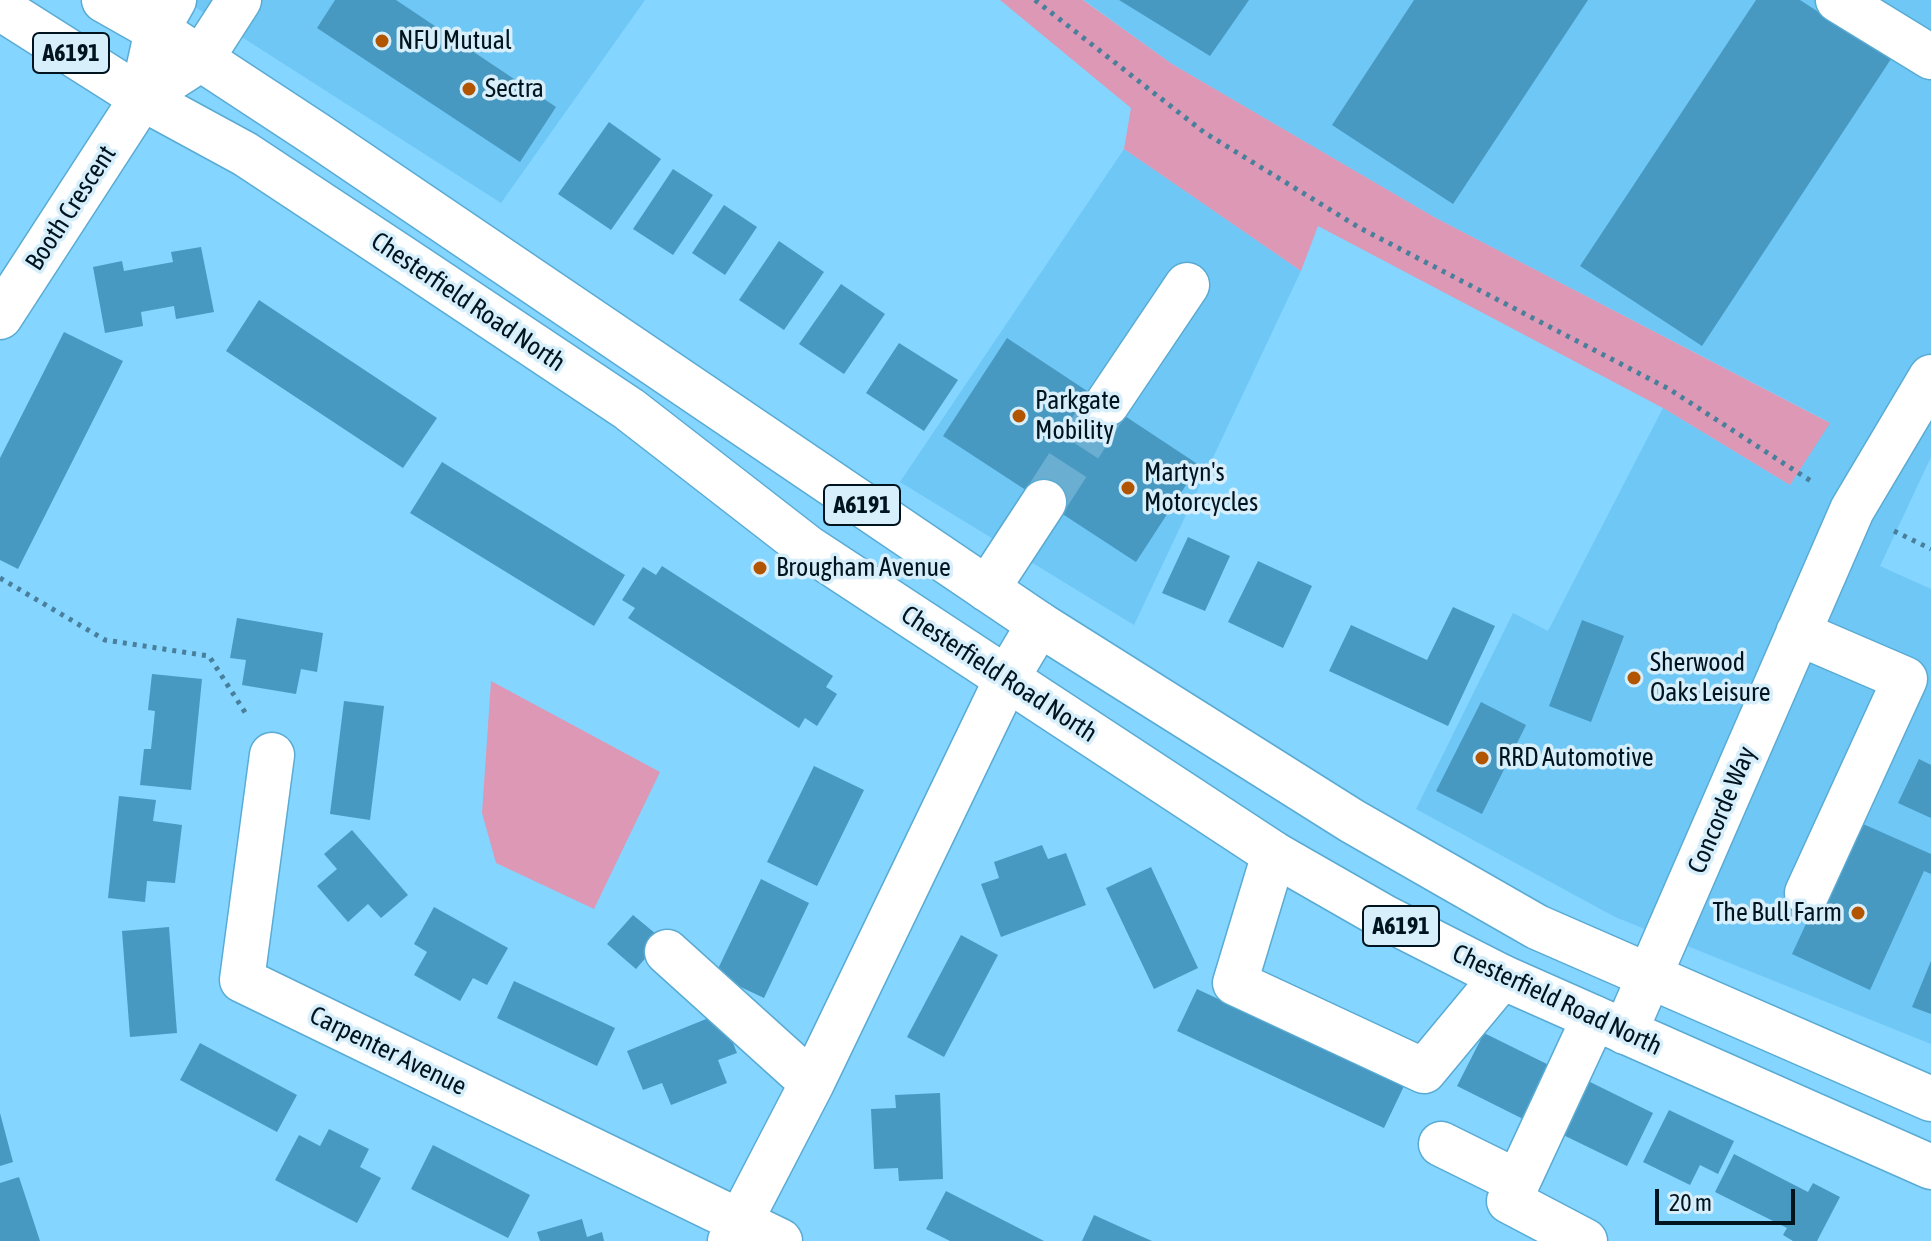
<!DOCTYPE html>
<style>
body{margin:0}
#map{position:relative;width:1931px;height:1241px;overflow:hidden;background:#84d5ff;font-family:"Asap Condensed",sans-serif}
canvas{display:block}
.scale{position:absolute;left:1655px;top:1189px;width:140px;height:36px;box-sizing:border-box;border:4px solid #00141f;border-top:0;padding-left:10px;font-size:24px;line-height:28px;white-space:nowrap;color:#00141f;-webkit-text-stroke:6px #d7eefb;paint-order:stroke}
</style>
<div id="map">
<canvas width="1931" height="1241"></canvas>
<div class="scale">20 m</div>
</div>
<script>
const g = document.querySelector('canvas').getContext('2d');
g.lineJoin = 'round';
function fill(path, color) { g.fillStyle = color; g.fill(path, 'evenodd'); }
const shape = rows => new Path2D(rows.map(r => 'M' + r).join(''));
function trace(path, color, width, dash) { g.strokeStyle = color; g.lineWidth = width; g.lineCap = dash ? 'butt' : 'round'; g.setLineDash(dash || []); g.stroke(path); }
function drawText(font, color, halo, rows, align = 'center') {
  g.font = font + ' "Asap Condensed",sans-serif'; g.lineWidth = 7; g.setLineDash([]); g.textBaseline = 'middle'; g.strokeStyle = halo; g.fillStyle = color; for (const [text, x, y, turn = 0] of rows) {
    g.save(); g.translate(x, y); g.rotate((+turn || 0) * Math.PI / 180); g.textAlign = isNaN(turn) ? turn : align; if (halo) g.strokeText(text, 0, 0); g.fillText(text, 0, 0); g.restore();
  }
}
const built = shape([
 [184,0,645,0,501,203],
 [1084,0,1931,0,1931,457,1880,566,1931,589,1931,1044,1615,917,1416,809,1513,613,1548,631,1663,408,1790,485,1829,422,1434,217,1172,64],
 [1124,149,1301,271,1134,625,900,482]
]);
const green = shape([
 [1000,0,1083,0,1172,64,1434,217,1830,423,1790,485,1663,408,1318,226,1301,271,1124,149,1131,108],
 [491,681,660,772,594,909,496,863,482,813]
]);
const building = shape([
 [335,0,396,0,556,107,520,162,317,28],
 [1119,0,1249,0,1210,56],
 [1414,0,1588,0,1453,204,1332,125],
 [1756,0,1800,0,1891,59,1702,346,1580,266],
 [609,122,661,159,611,230,558,194],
 [673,169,713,195,673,255,633,229],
 [724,205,757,227,725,275,692,253],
 [779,241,824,272,784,330,739,300],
 [201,247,214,312,176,319,174,306,141,312,143,326,105,333,93,267,122,261,124,271,173,262,171,252],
 [841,284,885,314,844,374,799,344],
 [259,300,437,418,403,468,226,351],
 [64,332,123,361,18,569,0,560,0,458],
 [1007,338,1199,465,1136,562,943,436],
 [899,343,958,380,924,431,866,393],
 [442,462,625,575,594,626,410,513],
 [1188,537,1230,556,1205,611,1162,593],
 [1258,561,1312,586,1283,648,1228,622],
 [662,566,833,676,826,687,837,694,817,726,805,718,799,728,628,618,635,608,622,600,643,567,656,575],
 [1453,607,1495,626,1448,726,1329,671,1351,625,1427,660],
 [237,618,323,633,317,672,301,669,296,694,242,685,246,660,230,658],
 [1582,620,1624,636,1591,722,1549,706],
 [152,674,202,679,191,790,140,785,144,749,151,749,153,731,155,711,148,710],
 [344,701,384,706,370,820,330,814],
 [1481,702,1526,725,1482,814,1436,791],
 [1919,759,1931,765,1931,818,1898,803],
 [814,766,864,790,817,886,767,862],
 [119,796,156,800,153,821,182,825,175,883,147,881,145,902,108,898],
 [1854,820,1931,854,1931,874,1924,871,1870,990,1792,954],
 [352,830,408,895,381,918,368,904,348,922,317,886,337,869,324,854],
 [1042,845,1048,859,1066,853,1086,905,1001,937,981,884,999,878,994,862],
 [1151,867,1198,968,1154,989,1106,888],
 [761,879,809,903,764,998,715,975],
 [434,907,508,948,487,985,473,978,460,1001,414,975,427,952,414,944],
 [633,915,662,939,636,969,607,944],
 [169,927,177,1033,130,1037,122,931],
 [961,935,998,955,944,1057,907,1037],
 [1931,961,1931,1014,1912,1007],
 [514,981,615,1028,597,1066,497,1018],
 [1197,989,1404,1086,1384,1128,1177,1031],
 [721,1013,737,1053,718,1060,727,1083,671,1105,662,1083,643,1090,627,1051],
 [1484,1033,1555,1068,1529,1122,1457,1086],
 [200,1043,297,1095,277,1132,180,1080],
 [1582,1078,1653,1113,1627,1166,1555,1131],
 [940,1093,943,1179,899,1181,898,1168,874,1169,871,1109,896,1108,895,1095],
 [1669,1110,1734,1141,1718,1174,1700,1165,1690,1185,1643,1162],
 [0,1113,13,1162,0,1166],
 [329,1129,369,1149,360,1167,381,1178,357,1223,275,1180,299,1135,320,1146],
 [433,1145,530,1195,508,1238,411,1189],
 [1734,1154,1808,1192,1813,1183,1840,1197,1817,1241,1793,1241,1783,1235,1787,1228,1715,1192],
 [19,1177,40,1241,0,1241,0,1183],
 [946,1191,1001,1219,1044,1241,950,1241,926,1229],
 [1094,1215,1136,1234,1152,1241,1082,1241],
 [582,1219,587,1237,602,1232,604,1241,540,1241,537,1232]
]);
const minorTunnel = shape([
 [1044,502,1107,404]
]);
const path = shape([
 [1035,0,1205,133,1360,228,1669,389,1814,483],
 [1894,531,1931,549],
 [0,578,105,640,209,656,248,717]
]);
const minor = shape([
 [1838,0,1931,57],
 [170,79,201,59,239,0],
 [0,317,142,98,157,30,174,0],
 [1107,404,1187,285],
 [987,589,1044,502],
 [1798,633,1905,679,1807,893],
 [272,755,242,980,780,1241],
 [1274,854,1235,983,1424,1071,1502,977],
 [667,952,812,1083],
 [1625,1032,1852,510,1931,377],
 [1441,1144,1518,1182],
 [730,1241,812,1083,1007,678,1039,624],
 [1585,1241,1509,1201,1594,1018]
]);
const major = shape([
 [104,0,157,30,317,135,1039,624,1352,821,1537,927,1931,1099],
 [0,8,142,98,245,154,407,261,629,409,808,548,1274,854,1384,917,1502,977,1931,1167]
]);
const markers = [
 [382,41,8,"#b25500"],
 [469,89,8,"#b25500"],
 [1019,416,8,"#b25500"],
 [1128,488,8,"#b25500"],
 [760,568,8,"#b25500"],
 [1634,678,8,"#b25500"],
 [1482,758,8,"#b25500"],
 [1858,913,8,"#b25500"]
];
const shields = [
 [71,53,76],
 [862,505,76],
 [1401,926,76]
];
const shieldNames = [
 ["A6191",71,53],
 ["A6191",862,505],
 ["A6191",1401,926]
];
const poiNames = [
 ["NFU Mutual",398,41],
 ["Sectra",485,89],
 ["Parkgate",1035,401],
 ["Mobility",1035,431],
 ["Martyn's",1144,473],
 ["Motorcycles",1144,503],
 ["Brougham Avenue",776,568],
 ["Sherwood",1650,663],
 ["Oaks Leisure",1650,693],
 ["RRD Automotive",1498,758],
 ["The Bull Farm",1842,913,"right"]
];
const streetNames = [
 ["Booth Crescent",71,208,-57],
 ["Chesterfield Road North",468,302,34],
 ["Chesterfield Road North",999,674,33],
 ["Concorde Way",1722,810,-67],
 ["Chesterfield Road North",1557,1000,25],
 ["Carpenter Avenue",388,1051,26]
];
fill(built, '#6fc7f5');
fill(green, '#dc98b5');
fill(building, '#4899c1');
trace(minorTunnel, '#6aaed2', 44, [44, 22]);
trace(minor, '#5aabd3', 47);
trace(major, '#5aabd3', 47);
trace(path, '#497f9b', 5, [4, 6]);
trace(minor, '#fff', 44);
trace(major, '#fff', 44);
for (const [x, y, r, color] of markers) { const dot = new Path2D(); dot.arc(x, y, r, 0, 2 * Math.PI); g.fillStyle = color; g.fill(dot); trace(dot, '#d7eefb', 3); }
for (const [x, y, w] of shields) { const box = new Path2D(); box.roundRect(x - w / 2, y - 20, w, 40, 6); g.fillStyle = '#d7eefb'; g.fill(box); trace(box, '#00141f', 2); }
drawText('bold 24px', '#00141f', null, shieldNames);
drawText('26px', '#00141f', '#d7eefb', poiNames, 'left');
drawText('26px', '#00141f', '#d7eefb', streetNames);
</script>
